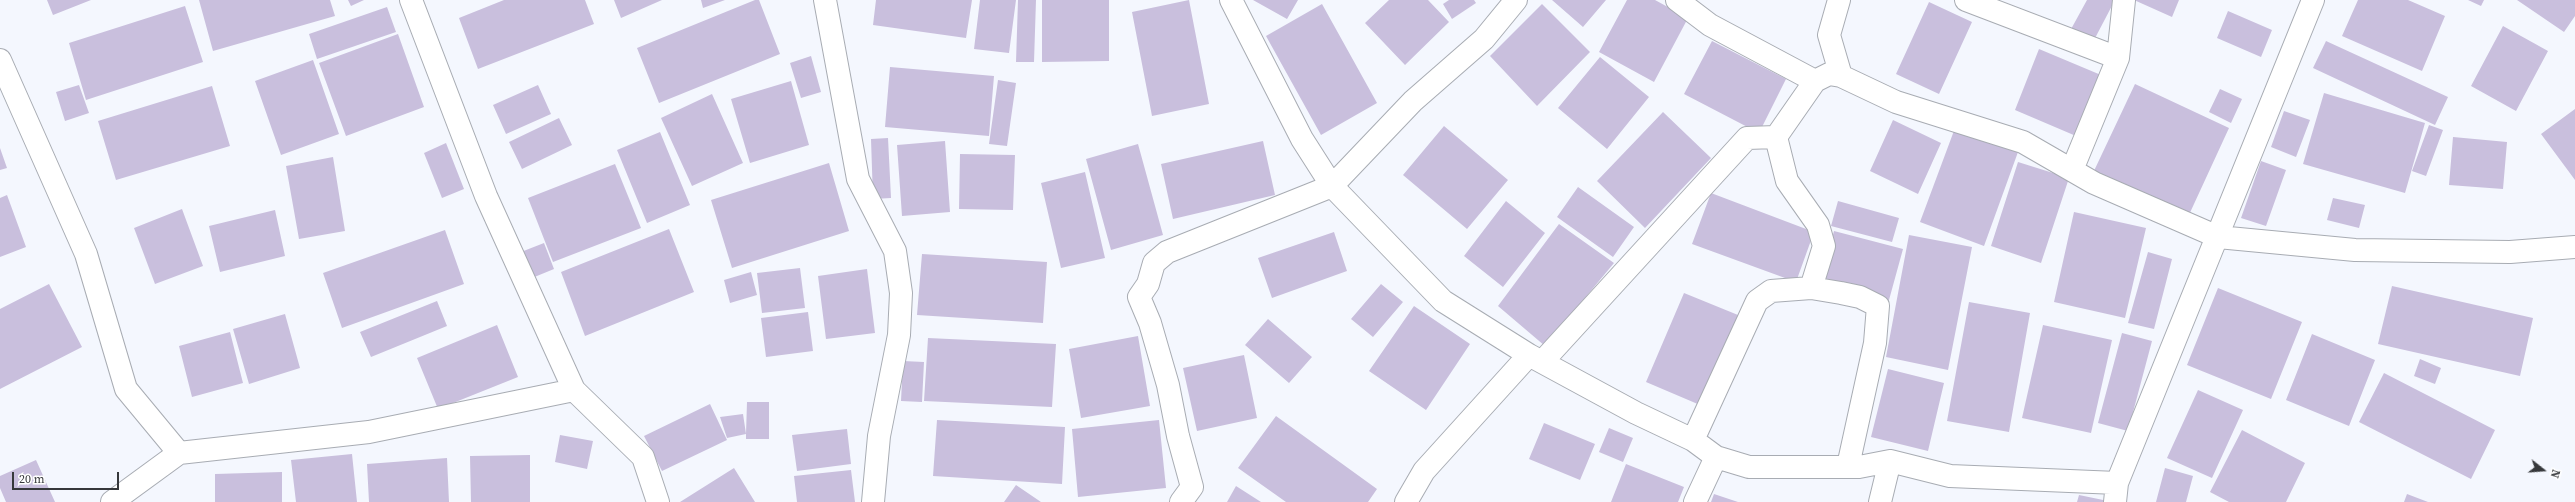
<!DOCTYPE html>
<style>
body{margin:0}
#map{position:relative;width:2575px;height:502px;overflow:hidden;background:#f4f7fe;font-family:"Source Serif 4",serif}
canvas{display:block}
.north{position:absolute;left:2523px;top:450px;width:40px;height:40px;-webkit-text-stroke:3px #fff;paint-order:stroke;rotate:107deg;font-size:11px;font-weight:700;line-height:16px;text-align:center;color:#36383b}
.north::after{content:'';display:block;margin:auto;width:14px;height:18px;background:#36383b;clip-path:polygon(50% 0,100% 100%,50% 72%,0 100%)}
.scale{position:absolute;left:12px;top:472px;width:107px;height:18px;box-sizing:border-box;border:2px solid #36383b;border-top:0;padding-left:5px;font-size:12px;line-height:14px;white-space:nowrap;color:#36383b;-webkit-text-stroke:3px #fff;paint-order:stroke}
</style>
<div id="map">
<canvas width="2575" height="502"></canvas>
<div class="north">N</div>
<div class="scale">20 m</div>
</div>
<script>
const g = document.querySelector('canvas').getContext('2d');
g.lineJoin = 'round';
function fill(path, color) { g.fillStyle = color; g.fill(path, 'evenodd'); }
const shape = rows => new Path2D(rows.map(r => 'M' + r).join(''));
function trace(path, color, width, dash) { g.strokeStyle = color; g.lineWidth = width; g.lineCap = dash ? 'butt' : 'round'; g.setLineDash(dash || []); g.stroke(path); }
const building = shape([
 [47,0,91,0,53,15],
 [199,0,330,0,335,16,213,51],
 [348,0,364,0,351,6],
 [504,0,585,0,594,24,478,69,459,18],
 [614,0,662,0,621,18],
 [701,0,725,0,703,8],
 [755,0,759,0,780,54,659,103,637,48],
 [876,0,972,0,966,38,873,25],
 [980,0,1016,0,1009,53,974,49],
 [1018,0,1036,0,1034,62,1016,62],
 [1042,0,1109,0,1109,61,1042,62],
 [1189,0,1209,104,1152,116,1132,12],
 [1253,0,1298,0,1287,19],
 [1389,0,1428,0,1449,22,1405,65,1365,23],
 [1449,0,1474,0,1476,3,1452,19,1443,4],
 [1552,0,1606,0,1583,27],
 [1627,0,1655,0,1688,18,1654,82,1599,52],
 [2087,0,2115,0,2093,42,2070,31],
 [2134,0,2179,0,2172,17],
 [2358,0,2408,0,2445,16,2422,71,2342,36],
 [2468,0,2484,0,2481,6],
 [2517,0,2575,0,2575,16,2564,32],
 [1929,2,1972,22,1939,94,1896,74],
 [1322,4,1377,103,1321,135,1266,36],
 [1542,4,1590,52,1537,106,1490,56],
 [185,6,203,62,86,100,69,43],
 [387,7,396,32,317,59,309,34],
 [2228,11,2272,30,2261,57,2217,38],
 [2503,26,2548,51,2516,111,2471,86],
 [398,34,424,107,346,136,319,63],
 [1712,41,1786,79,1759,133,1684,94],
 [2326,41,2448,97,2435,125,2313,68],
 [2039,49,2101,75,2076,136,2015,110],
 [811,56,821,92,801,98,790,63],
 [1600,57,1649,97,1607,149,1558,108],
 [313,60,339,134,281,155,255,81],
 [890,67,994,76,989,136,885,127],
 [998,80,1016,83,1007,146,989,144],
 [791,81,809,145,750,163,731,99],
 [2135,84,2229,128,2188,217,2093,173],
 [79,85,89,113,65,121,56,92],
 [538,85,551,114,506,134,493,105],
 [212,86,230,146,116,180,98,121],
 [2220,89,2242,99,2231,123,2209,112],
 [2324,93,2425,123,2405,193,2303,164],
 [712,94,743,163,692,186,661,118],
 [2575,109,2575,180,2541,134],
 [2284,111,2310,120,2296,157,2271,147],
 [1663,112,1711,158,1645,228,1597,181],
 [559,118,572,145,522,169,509,142],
 [1893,120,1941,143,1918,194,1870,171],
 [2429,125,2443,130,2426,176,2412,171],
 [1444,126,1508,180,1467,229,1403,175],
 [1955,128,2018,152,1984,246,1920,222],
 [660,132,690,205,647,223,617,150],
 [2453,137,2507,142,2503,189,2449,185],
 [888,138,891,198,873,199,871,139],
 [945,141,950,212,902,216,897,145],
 [1263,141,1275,195,1173,219,1161,164],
 [446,143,464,189,442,198,424,153],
 [1138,144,1163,235,1111,250,1086,159],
 [0,148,7,168,0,170],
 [960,154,1015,155,1013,210,959,209],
 [333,157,345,231,299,239,286,166],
 [2261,161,2286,170,2266,226,2241,218],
 [2018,162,2069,178,2041,263,1991,246],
 [829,163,849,231,732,268,711,200],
 [615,164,641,228,553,262,528,198],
 [1085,172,1105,258,1061,268,1041,183],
 [1578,187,1634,227,1613,257,1557,217],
 [1711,193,1814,232,1796,282,1692,244],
 [7,195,26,247,0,257,0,198],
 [2333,198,2365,205,2359,228,2327,220],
 [1506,201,1545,233,1503,287,1464,256],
 [1838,201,1899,218,1892,242,1831,226],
 [182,209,203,266,155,284,134,228],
 [275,210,285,256,220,272,209,226],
 [2074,212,2146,228,2125,318,2054,302],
 [1559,224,1614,263,1545,346,1498,306],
 [669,229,694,292,585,336,561,272],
 [445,230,464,284,342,328,323,273],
 [1834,231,1903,249,1889,300,1820,282],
 [1334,232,1347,271,1272,298,1258,258],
 [1909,235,1972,247,1948,370,1886,357],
 [544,243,554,269,532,278,521,252],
 [2148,252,2172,259,2154,329,2128,323],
 [922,254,1047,262,1043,323,917,315],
 [800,268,805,308,762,313,757,273],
 [867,269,875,333,826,339,818,276],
 [751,272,757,295,730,303,724,280],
 [49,284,82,347,0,389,0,309],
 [1381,284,1403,302,1373,337,1351,319],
 [2392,286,2533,318,2520,376,2378,344],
 [2218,288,2302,322,2271,399,2187,365],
 [1684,293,1738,315,1700,405,1646,382],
 [437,301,447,326,371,357,360,332],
 [1969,302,2030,313,2009,432,1947,421],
 [1414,306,1470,344,1426,410,1369,371],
 [808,312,813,351,766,357,761,318],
 [285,314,300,368,249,384,233,329],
 [1268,319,1312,357,1289,383,1245,345],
 [497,325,518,377,438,409,417,358],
 [2043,325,2112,340,2091,433,2022,418],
 [230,332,243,383,192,397,179,346],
 [2122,333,2152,341,2128,431,2098,423],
 [2312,334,2375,360,2349,426,2286,400],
 [1138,336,1150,406,1081,418,1069,349],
 [928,338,1056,344,1052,407,924,401],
 [1244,355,1257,418,1197,431,1183,368],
 [2420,359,2441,368,2435,384,2414,376],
 [903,361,924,362,922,402,901,401],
 [1888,369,1944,383,1928,451,1871,437],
 [2384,373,2495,430,2471,479,2359,422],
 [2198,390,2243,410,2212,478,2167,458],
 [747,402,769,402,769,439,746,439,746,434,727,438,720,417,743,414,746,434],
 [710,404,727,440,662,471,644,436],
 [1276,416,1377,489,1368,502,1286,502,1238,468],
 [937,420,1065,427,1062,484,933,476],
 [1159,420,1166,488,1078,497,1072,429],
 [1544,423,1595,444,1580,480,1529,459],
 [1609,428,1633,438,1623,462,1599,452],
 [847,429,851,464,797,471,792,435],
 [2242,430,2305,463,2286,502,2229,502,2210,492],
 [560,435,593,441,587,469,555,462],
 [352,454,357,502,296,502,291,460],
 [530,455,530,502,471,502,470,456],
 [447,458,449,502,369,502,367,464],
 [36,460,55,502,6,502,0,488,0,476],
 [1626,464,1684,487,1678,502,1611,502],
 [734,468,755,502,680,502],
 [2165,468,2193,476,2186,502,2156,502],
 [851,470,855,502,797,502,794,476],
 [282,472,282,502,215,502,215,474],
 [1016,485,1041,502,1004,502],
 [1236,486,1261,502,1227,502],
 [1714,494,1738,502,1711,502],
 [2407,494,2428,502,2404,502],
 [2079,495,2108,501,2108,502,2077,502]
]);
const minor = shape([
 [411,0,486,196,574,390,643,457,658,502],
 [825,0,858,179,895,251,901,293,899,335,879,436,873,502],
 [1231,0,1302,139,1332,186,1443,301,1529,355,1636,413,1693,440,1716,457,1749,467,1859,467,1890,461,1950,476,2117,483],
 [1677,0,1710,25,1815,81,1829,74,1841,76,1896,102,2023,142,2094,183,2218,237,2355,250,2510,252,2575,247],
 [1839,0,1829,35,1841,76],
 [1966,0,2118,58],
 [0,60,86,254,126,389,179,453],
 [2072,170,2118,58,2124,0],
 [1811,288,1824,246,1818,225,1787,181,1776,137,1815,81],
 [1542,362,1747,138,1776,137],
 [1693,440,1757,301,1771,291,1811,288,1841,293,1860,297,1878,306,1875,343,1848,466],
 [112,502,179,453,369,432,574,390],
 [1181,502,1192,487,1178,436,1168,385,1150,323,1139,297,1148,284,1154,263,1167,252,1332,186,1413,101,1484,39,1516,0],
 [1406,502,1424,471,1529,355],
 [1695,502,1716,457],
 [1880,502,1890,461],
 [2115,502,2117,483,2313,0]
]);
fill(building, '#c9bfdd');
trace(minor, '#a8acb3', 24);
trace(minor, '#fff', 22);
</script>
